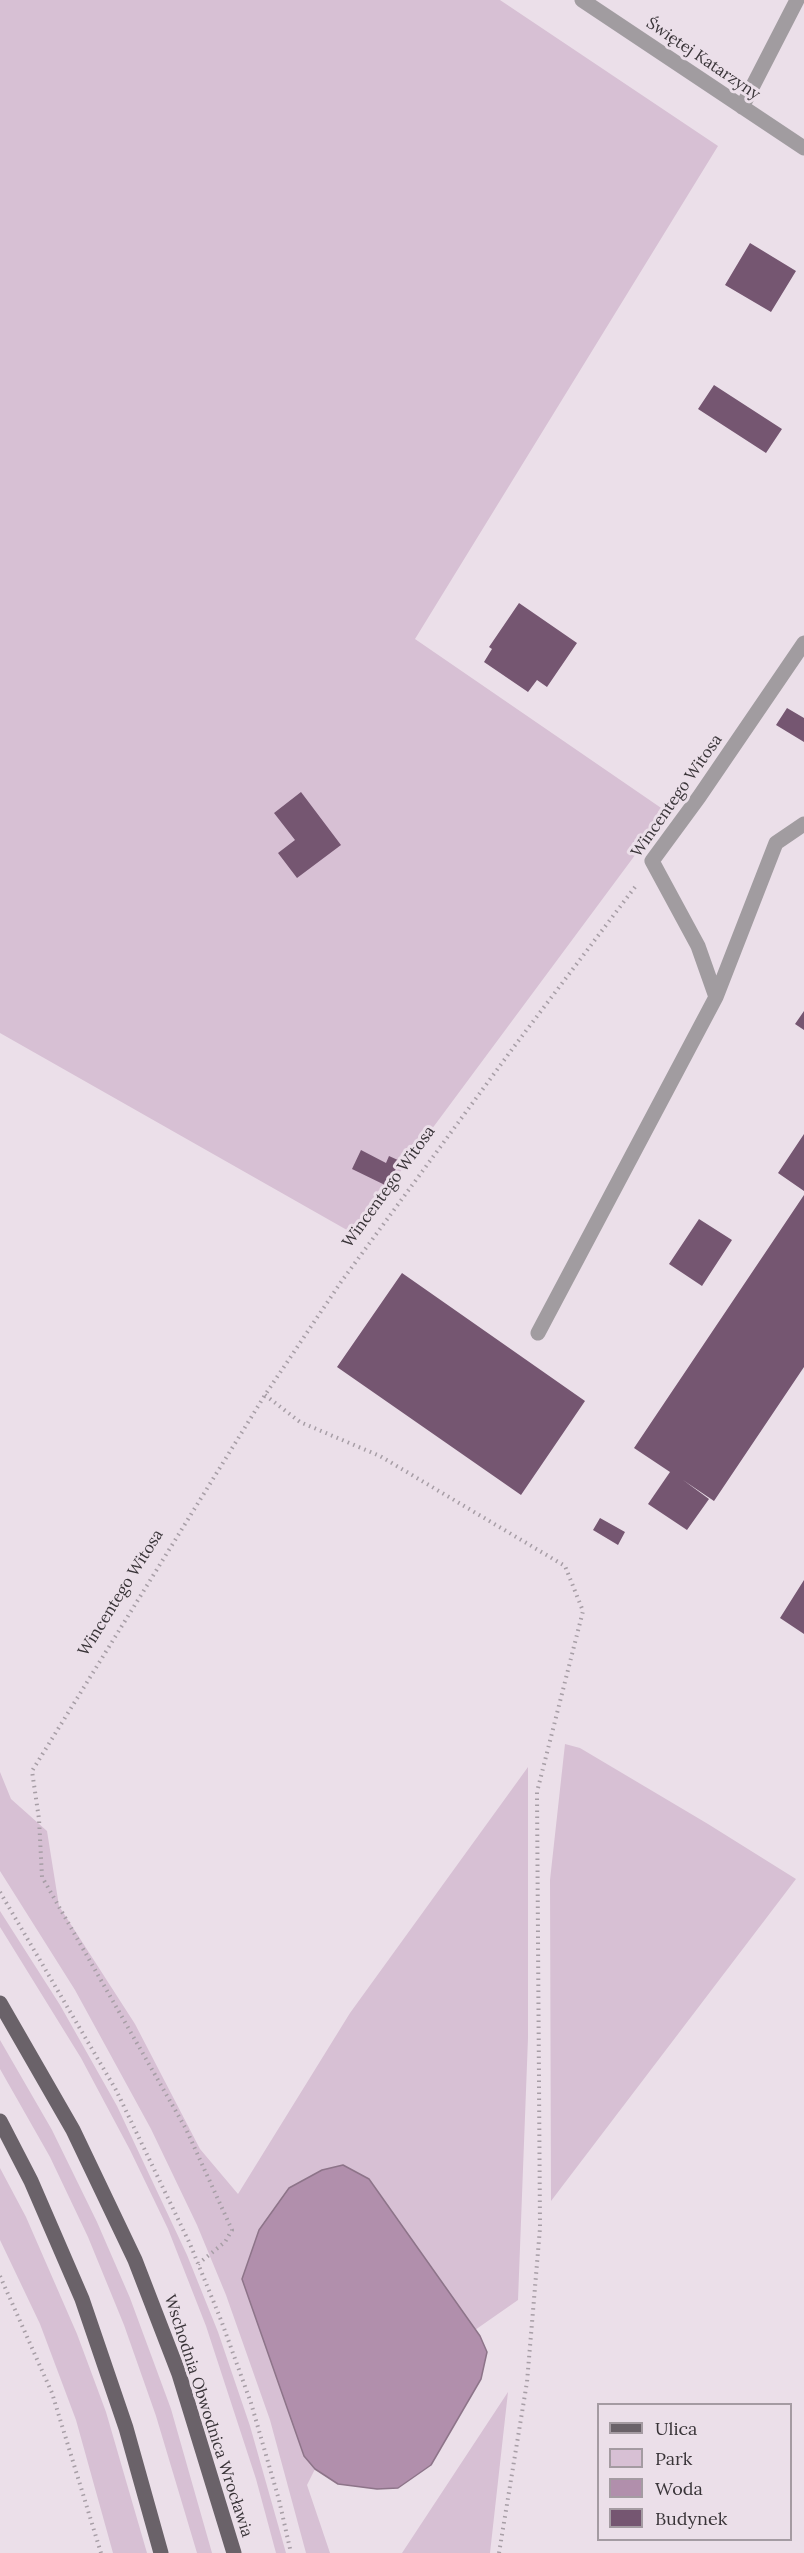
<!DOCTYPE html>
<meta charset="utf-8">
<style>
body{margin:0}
#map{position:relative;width:804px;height:2553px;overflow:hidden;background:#ebdfe9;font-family:Lora,serif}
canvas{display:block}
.legend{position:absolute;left:597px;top:2403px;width:195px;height:138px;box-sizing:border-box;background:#ebdfe9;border:2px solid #a49ba2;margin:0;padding:8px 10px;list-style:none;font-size:18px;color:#393438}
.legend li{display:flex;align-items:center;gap:12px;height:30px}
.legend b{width:30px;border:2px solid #a49ba2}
</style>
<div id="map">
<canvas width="804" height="2553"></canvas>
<ul class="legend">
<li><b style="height:8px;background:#6a6269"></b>Ulica</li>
<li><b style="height:16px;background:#d7c0d4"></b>Park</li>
<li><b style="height:16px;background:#b18fac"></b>Woda</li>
<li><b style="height:16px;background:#755671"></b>Budynek</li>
</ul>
</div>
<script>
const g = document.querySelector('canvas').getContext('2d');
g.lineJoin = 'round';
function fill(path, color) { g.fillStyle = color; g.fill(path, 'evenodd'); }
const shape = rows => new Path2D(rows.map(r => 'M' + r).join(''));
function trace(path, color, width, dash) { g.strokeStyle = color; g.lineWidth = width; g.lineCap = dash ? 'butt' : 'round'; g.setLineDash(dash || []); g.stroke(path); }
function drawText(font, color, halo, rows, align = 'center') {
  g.font = font + ' Lora,serif'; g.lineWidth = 6; g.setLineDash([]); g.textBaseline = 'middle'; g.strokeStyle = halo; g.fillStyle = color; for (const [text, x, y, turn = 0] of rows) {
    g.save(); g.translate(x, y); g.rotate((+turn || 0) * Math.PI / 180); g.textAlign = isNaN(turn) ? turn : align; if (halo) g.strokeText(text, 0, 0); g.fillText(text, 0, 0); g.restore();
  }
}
const green = shape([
 [0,0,500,0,718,146,415,639,667,812,354,1234,0,1033],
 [565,1744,580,1748,708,1824,796,1879,551,2201,550,1880],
 [528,1767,528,2038,518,2300,475,2330,369,2179,242,2278,304,2456,315,2469,307,2485,330,2553,306,2553,270,2420,226,2295,197,2225,151,2129,75,1990,0,1871,0,1772,11,1799,47,1831,59,1906,135,2024,200,2149,238,2194,350,2013],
 [0,1911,60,2005,117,2106,187,2255,218,2332,250,2426,286,2553,276,2553,256,2479,206,2326,168,2229,130,2150,81,2058,0,1927],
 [0,2040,52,2130,97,2222,130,2298,171,2409,212,2553,197,2553,156,2416,124,2325,88,2237,50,2157,0,2069],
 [0,2168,26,2217,77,2334,106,2412,147,2553,113,2553,76,2420,40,2324,0,2240],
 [508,2392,490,2553,402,2553]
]);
const water = shape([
 [343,2165,369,2179,480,2336,487,2352,481,2379,431,2465,398,2488,377,2489,338,2484,315,2469,304,2456,242,2279,259,2230,289,2188,322,2170,343,2165]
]);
const building = shape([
 [750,243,796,271,771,312,725,285],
 [714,385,782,429,766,453,698,409],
 [519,603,577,643,547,687,537,680,528,692,484,662,492,649,489,647],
 [787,708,804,718,804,742,776,725],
 [301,792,341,845,297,878,278,853,295,840,274,813],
 [804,1011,804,1030,795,1024],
 [804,1134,804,1191,778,1173],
 [361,1150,386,1163,389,1156,400,1161,387,1186,352,1169],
 [804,1195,804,1367,714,1501,683,1480,709,1499,687,1530,648,1504,670,1472,634,1448],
 [699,1219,732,1240,702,1286,669,1264],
 [402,1273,585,1401,521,1495,337,1367],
 [600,1518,625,1532,618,1545,593,1530],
 [804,1580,804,1634,780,1618]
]);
const path = shape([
 [265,1395,300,1422,380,1456,565,1566,583,1611,537,1792,540,2228,527,2382,499,2553],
 [0,1892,116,2090,190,2244,221,2320,251,2403,279,2500,291,2553],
 [198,2264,225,2242,232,2230,186,2129,42,1877,39,1819,32,1771,265,1395,341,1282,513,1048,635,887],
 [0,2276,52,2393,101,2553]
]);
const minor = shape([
 [582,0,804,148],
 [742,107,797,0],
 [716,997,776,843,804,824],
 [538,1333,716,997,698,946,652,861,699,797,804,643]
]);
const major = shape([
 [0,2003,73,2130,135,2260,179,2374,234,2553],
 [0,2121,31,2181,82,2299,126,2428,161,2553]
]);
const streetNames = [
 ["Świętej Katarzyny",703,59,34],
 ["Wincentego Witosa",677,796,-55],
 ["Wincentego Witosa",389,1187,-54],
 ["Wincentego Witosa",121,1593,-58],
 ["Wschodnia Obwodnica Wrocławia",208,2416,72]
];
fill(green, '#d7c0d4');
fill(water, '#b18fac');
trace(water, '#8d7489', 1.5);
fill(building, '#755671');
trace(path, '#a79ea6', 4, [1.5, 4.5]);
trace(minor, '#a19ca0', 15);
trace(major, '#6a6269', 15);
drawText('16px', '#393438', '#ebdfe9', streetNames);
</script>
